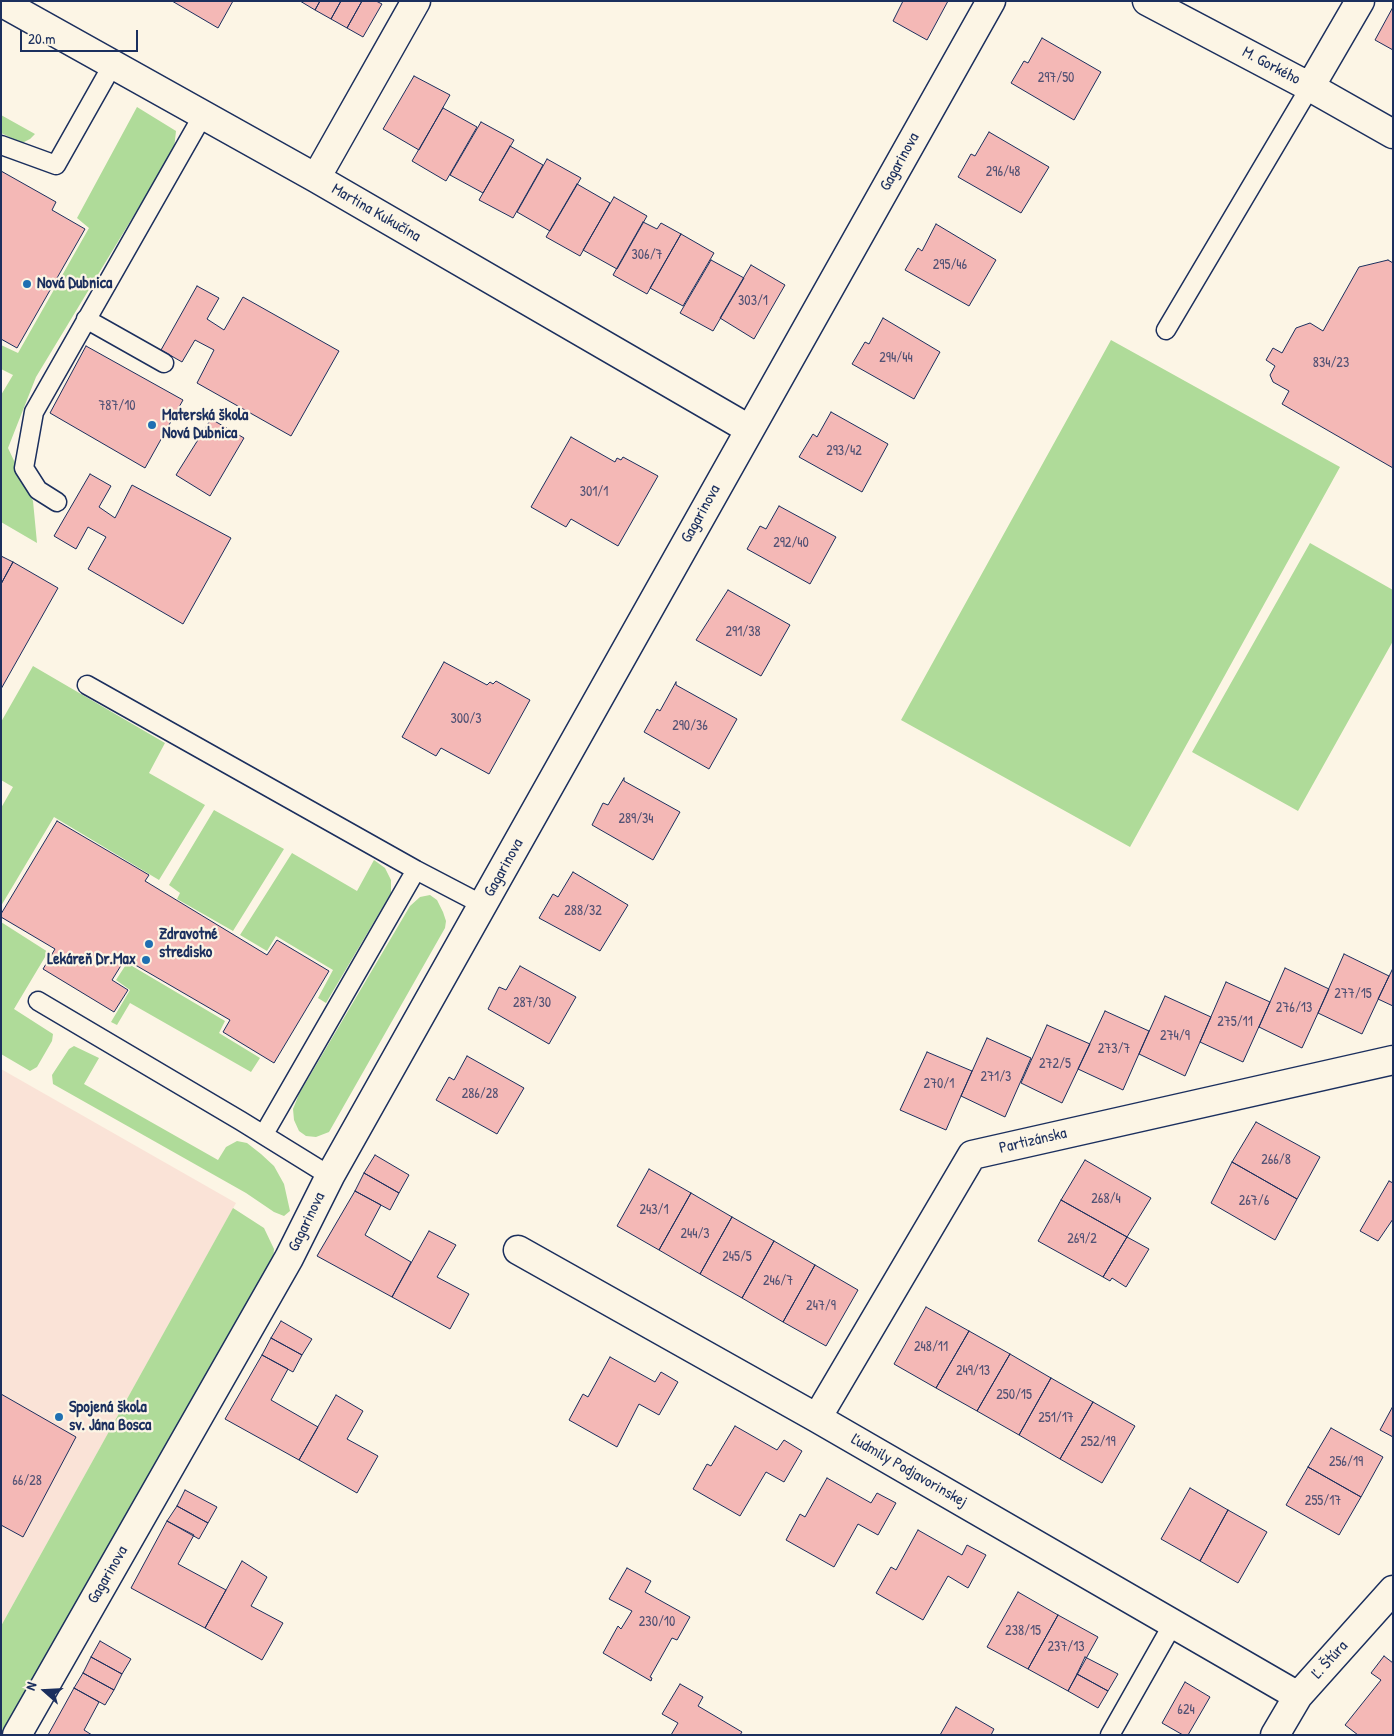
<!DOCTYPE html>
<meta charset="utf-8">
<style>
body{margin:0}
#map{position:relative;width:1394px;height:1736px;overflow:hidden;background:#fcf5e5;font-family:"Patrick Hand",sans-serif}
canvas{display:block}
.frame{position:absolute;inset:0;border:2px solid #1b2f5e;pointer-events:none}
.north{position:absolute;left:20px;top:1666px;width:50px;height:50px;-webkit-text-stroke:4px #fcf5e5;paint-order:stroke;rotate:289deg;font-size:14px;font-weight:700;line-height:20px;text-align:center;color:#1b2f5e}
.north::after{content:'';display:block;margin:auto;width:18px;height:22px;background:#1b2f5e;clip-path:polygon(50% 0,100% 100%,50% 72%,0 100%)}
.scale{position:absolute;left:20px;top:30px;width:118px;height:22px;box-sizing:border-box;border:2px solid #1b2f5e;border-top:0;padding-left:6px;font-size:15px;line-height:18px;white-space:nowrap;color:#1b2f5e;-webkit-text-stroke:4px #fcf5e5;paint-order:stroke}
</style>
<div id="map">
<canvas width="1394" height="1736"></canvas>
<div class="frame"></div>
<div class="north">N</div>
<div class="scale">20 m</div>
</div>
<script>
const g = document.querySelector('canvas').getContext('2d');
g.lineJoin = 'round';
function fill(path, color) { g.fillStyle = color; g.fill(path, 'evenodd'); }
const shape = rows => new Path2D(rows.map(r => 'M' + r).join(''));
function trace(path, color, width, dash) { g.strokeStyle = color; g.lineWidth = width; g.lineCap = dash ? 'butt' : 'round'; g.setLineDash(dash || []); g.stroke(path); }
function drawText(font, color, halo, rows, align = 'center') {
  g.font = font + ' "Patrick Hand",sans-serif'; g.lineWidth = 4.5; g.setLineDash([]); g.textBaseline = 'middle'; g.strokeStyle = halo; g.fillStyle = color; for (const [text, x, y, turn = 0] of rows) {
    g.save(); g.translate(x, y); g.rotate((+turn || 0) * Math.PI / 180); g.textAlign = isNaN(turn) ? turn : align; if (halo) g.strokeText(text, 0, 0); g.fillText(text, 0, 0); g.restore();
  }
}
const built = shape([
 [1,1069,236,1203,1,1626]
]);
const green = shape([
 [137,107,176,131,174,149,36,377,8,448,33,501,37,543,1,522,1,395,13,375,1,369,1,345,18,353,89,228,77,218],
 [1,115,35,134,30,139,22,143,1,133],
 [1111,340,1340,467,1130,847,901,720],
 [1310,543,1393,590,1393,641,1298,811,1192,752],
 [33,666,165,743,149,773,205,805,159,880,54,817,1,906,1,808,13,787,1,780,1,722],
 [214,810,284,849,233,931,177,899,180,893,169,885],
 [292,853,357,891,374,860,385,868,391,880,391,893,326,1003,318,998,333,970,276,936,267,951,240,935],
 [430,895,437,900,443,912,446,921,445,928,329,1132,316,1137,306,1136,299,1131,294,1120,293,1109,299,1094,410,906,420,897],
 [1,922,48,952,14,1009,53,1034,52,1041,37,1067,30,1071,1,1054],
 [127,963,225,1021,219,1033,260,1058,251,1072,130,1003,117,1025,111,1022,130,990,116,980],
 [74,1046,99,1058,84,1084,218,1160,226,1147,237,1141,247,1143,261,1154,274,1166,284,1184,290,1211,284,1216,274,1212,246,1193,53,1084,52,1075,69,1049],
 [233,1208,264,1228,274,1249,273,1260,5,1735,1,1735,1,1626]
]);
const building = shape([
 [172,1,233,1,218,28,172,1],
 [300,1,320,1,315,10,300,1],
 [320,1,341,1,331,19,315,10,320,1],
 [341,1,362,1,347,28,331,19,341,1],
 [362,1,376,1,382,4,363,37,347,28,362,1],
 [903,1,948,1,927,40,893,21,903,1],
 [1393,7,1393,50,1375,40,1393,7],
 [1042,38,1101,72,1074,120,1011,83,1024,61,1028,63,1042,38],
 [414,76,450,95,419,150,383,129,414,76],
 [443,108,477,127,446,181,412,161,443,108],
 [481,122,514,140,483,193,450,175,481,122],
 [989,132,1049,167,1021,213,958,177,971,154,975,156,989,132],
 [510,146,543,165,513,218,479,200,510,146],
 [547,159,581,178,550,231,517,212,547,159],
 [1,171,56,202,52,210,85,229,17,348,1,339,1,171],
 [577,184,610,203,580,256,546,237,577,184],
 [614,197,647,216,617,269,583,250,614,197],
 [643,222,657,229,661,223,681,234,647,294,613,275,643,222],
 [936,224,996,260,969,306,905,270,918,248,922,251,936,224],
 [681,234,714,253,683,306,650,288,681,234],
 [711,260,744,278,713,331,680,313,711,260],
 [1388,260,1393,263,1393,468,1282,404,1289,391,1273,382,1270,375,1275,366,1266,360,1273,348,1282,353,1296,328,1310,323,1323,331,1359,267,1388,260],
 [751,265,785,285,754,339,720,318,751,265],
 [197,286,219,298,207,319,224,330,243,297,339,351,291,436,197,383,214,350,195,340,182,362,161,350,197,286],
 [883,318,940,352,914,399,852,364,865,342,869,344,883,318],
 [86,346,183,400,145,468,50,413,86,346],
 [831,412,888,444,862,492,799,457,813,434,817,437,831,412],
 [211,419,244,438,210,496,176,475,211,419],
 [571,437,615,462,617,458,621,460,623,457,658,476,618,546,571,519,566,527,531,507,571,437],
 [90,474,111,486,99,507,115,518,132,485,231,538,183,624,88,569,106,537,88,527,76,549,54,536,90,474],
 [779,506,836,537,810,584,747,549,760,526,766,529,779,506],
 [1,556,13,562,1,584,1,556],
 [13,562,58,588,1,689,1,584,13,562],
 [728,590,790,625,761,676,696,640,728,590],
 [444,662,487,685,490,682,493,684,496,681,530,700,489,774,441,748,436,756,402,737,444,662],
 [676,682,676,685,737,719,709,769,644,732,657,709,660,711,676,682],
 [624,778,624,781,680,812,653,860,592,825,603,803,608,805,624,778],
 [57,821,149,875,145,881,267,955,277,940,329,971,274,1063,223,1032,230,1020,125,959,112,980,128,990,114,1012,43,969,55,949,1,917,1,914,57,821],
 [573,872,628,905,600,951,539,918,553,894,558,897,573,872],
 [1344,954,1389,976,1362,1034,1318,1013,1344,954],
 [520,966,576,997,549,1044,488,1009,499,987,506,990,520,966],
 [1285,968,1329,989,1302,1048,1259,1027,1285,968],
 [1393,968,1393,1006,1378,999,1393,968],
 [1226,982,1270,1002,1243,1062,1200,1042,1226,982],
 [1165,996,1211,1017,1185,1076,1139,1054,1165,996],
 [1105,1011,1149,1031,1123,1090,1078,1069,1105,1011],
 [1047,1025,1090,1044,1062,1103,1021,1083,1047,1025],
 [987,1038,1031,1058,1005,1117,961,1096,987,1038],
 [927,1052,972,1071,946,1130,900,1110,927,1052],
 [467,1056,524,1088,497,1134,436,1100,449,1077,454,1080,467,1056],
 [1256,1122,1320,1157,1297,1199,1232,1162,1256,1122],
 [375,1155,409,1175,399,1193,364,1173,375,1155],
 [1085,1160,1151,1198,1127,1237,1061,1200,1085,1160],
 [1232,1162,1297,1199,1275,1240,1211,1203,1232,1162],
 [649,1169,691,1193,659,1250,617,1226,649,1169],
 [364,1173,399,1193,390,1210,355,1191,364,1173],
 [1389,1181,1393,1183,1393,1219,1378,1241,1360,1231,1389,1181],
 [355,1191,381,1205,365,1235,411,1262,392,1297,317,1256,355,1191],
 [691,1193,732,1217,700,1274,659,1250,691,1193],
 [1061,1200,1127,1237,1103,1277,1038,1241,1061,1200],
 [732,1217,774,1241,742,1298,700,1274,732,1217],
 [429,1231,456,1245,437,1277,469,1294,450,1329,392,1297,429,1231],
 [1127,1237,1149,1249,1126,1287,1112,1278,1110,1281,1103,1277,1127,1237],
 [774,1241,815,1265,783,1322,742,1298,774,1241],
 [815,1265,858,1290,826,1346,783,1322,815,1265],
 [926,1307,969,1331,936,1388,894,1364,926,1307],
 [281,1321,312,1339,302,1355,271,1338,281,1321],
 [969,1331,1010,1354,977,1411,936,1388,969,1331],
 [271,1338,302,1355,293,1372,262,1355,271,1338],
 [1010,1354,1051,1378,1019,1435,977,1411,1010,1354],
 [262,1355,288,1369,271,1400,318,1427,299,1460,225,1419,262,1355],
 [610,1357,655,1382,661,1372,678,1382,659,1415,639,1404,617,1447,569,1420,583,1394,588,1397,610,1357],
 [1051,1378,1093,1402,1060,1459,1019,1435,1051,1378],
 [1,1394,76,1437,23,1537,1,1525,1,1394],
 [336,1395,363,1411,347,1439,378,1456,357,1493,299,1460,336,1395],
 [1093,1402,1135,1426,1102,1483,1060,1459,1093,1402],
 [1393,1406,1393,1437,1380,1430,1393,1406],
 [735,1426,777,1450,784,1440,802,1451,784,1482,766,1472,740,1516,693,1489,707,1464,711,1466,735,1426],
 [1331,1428,1383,1457,1361,1497,1308,1467,1331,1428],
 [1308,1467,1361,1497,1339,1535,1286,1505,1308,1467],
 [827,1478,871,1503,877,1493,896,1503,878,1535,858,1524,834,1567,786,1540,800,1514,805,1517,827,1478],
 [1190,1488,1228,1510,1200,1561,1161,1539,1190,1488],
 [185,1490,217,1507,208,1523,177,1506,185,1490],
 [177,1506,208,1523,199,1539,167,1521,177,1506],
 [1228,1510,1267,1532,1238,1583,1200,1561,1228,1510],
 [167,1521,194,1535,178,1564,226,1590,205,1628,131,1588,167,1521],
 [918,1530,962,1555,967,1545,986,1555,968,1588,948,1576,923,1620,876,1593,891,1567,896,1570,918,1530],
 [242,1561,267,1577,251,1606,283,1623,262,1660,205,1628,242,1561],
 [627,1568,651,1581,645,1592,690,1617,677,1640,672,1638,650,1677,652,1678,651,1681,603,1653,618,1626,621,1629,632,1611,609,1599,627,1568],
 [1018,1592,1058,1615,1028,1669,987,1647,1018,1592],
 [1058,1615,1098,1637,1068,1691,1028,1669,1058,1615],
 [100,1641,131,1659,122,1674,91,1657,100,1641],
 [1384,1656,1393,1663,1393,1735,1358,1735,1345,1725,1381,1680,1371,1673,1384,1656],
 [91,1657,122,1674,114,1690,83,1673,91,1657],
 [1085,1657,1118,1674,1108,1691,1077,1674,1085,1657],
 [83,1673,114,1690,105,1705,74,1688,83,1673],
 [1077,1674,1108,1691,1098,1708,1068,1691,1077,1674],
 [1185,1682,1210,1697,1188,1735,1183,1735,1162,1723,1185,1682],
 [680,1684,703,1697,698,1706,742,1732,740,1735,671,1735,678,1723,662,1714,680,1684],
 [74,1688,99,1702,84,1730,92,1735,48,1735,74,1688],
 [956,1707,994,1729,991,1735,940,1735,956,1707]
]);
const service = shape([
 [1,145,56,165,113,64],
 [86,319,164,363],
 [1166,330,1310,87],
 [57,502,38,490,24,468,34,412,203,115],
 [87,685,416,870,483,905],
 [38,1001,241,1121,330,1176],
 [264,1134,416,870],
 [1110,1735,1174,1622]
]);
const minor = shape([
 [1147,1,1310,87,1393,134],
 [1,2,316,178,749,429],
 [1310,87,1360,1],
 [316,178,416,1],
 [518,1250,817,1418,1298,1696],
 [817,1418,972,1155,1393,1060],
 [17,1735,289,1258,330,1176,991,1],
 [1275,1735,1298,1696,1393,1590]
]);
const markers = [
 [27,284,5,"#1f6fb2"],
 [152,425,5,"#1f6fb2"],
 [149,944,5,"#1f6fb2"],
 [146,960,5,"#1f6fb2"],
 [59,1417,5,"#1f6fb2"]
];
const numberNames = [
 ["297/50",1056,78],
 ["296/48",1003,172],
 ["306/7",647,255],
 ["295/46",950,265],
 ["303/1",753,301],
 ["294/44",896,358],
 ["834/23",1331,363],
 ["787/10",117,406],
 ["293/42",844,451],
 ["301/1",594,492],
 ["292/40",791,543],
 ["291/38",743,632],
 ["300/3",466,719],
 ["290/36",690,726],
 ["289/34",636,819],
 ["288/32",583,911],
 ["277/15",1353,994],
 ["287/30",532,1003],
 ["276/13",1294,1008],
 ["275/11",1235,1022],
 ["274/9",1175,1036],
 ["273/7",1114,1049],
 ["272/5",1055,1064],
 ["271/3",996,1077],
 ["270/1",939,1084],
 ["286/28",480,1094],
 ["266/8",1276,1160],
 ["268/4",1106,1199],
 ["267/6",1254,1201],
 ["243/1",654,1210],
 ["244/3",695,1234],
 ["269/2",1082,1239],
 ["245/5",737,1257],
 ["246/7",778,1281],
 ["247/9",821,1306],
 ["248/11",931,1347],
 ["249/13",973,1371],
 ["250/15",1014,1395],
 ["251/17",1056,1418],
 ["252/19",1098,1442],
 ["256/19",1346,1462],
 ["66/28",27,1481],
 ["255/17",1323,1501],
 ["230/10",657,1622],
 ["238/15",1023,1631],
 ["237/13",1066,1647],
 ["624",1186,1710]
];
const streetNames = [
 ["M. Gorkého",1271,66,28],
 ["Gagarinova",900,162,-61],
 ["Martina Kukučína",376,213,30],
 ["Gagarinova",701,514,-61],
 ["Gagarinova",504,868,-61],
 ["Partizánska",1033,1141,-13],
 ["Gagarinova",307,1222,-64],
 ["Ľudmily Podjavorinskej",909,1471,30],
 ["Gagarinova",108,1575,-60],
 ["Ľ. Štúra",1330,1660,-48]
];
const poiNames = [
 ["Nová Dubnica",37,284],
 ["Materská škola",162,416],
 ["Nová Dubnica",162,434],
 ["Zdravotné",159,935],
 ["stredisko",159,953],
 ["Lekáreň Dr.Max",136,960,"right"],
 ["Spojená škola",69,1408],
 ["sv. Jána Bosca",69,1426]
];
fill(built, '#fae3d7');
fill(green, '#afdb99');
fill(building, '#f4b8b6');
trace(building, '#1b2f5e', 1);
trace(service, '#1b2f5e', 21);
trace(minor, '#1b2f5e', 31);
trace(service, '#fcf5e5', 18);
trace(minor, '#fcf5e5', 28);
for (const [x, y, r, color] of markers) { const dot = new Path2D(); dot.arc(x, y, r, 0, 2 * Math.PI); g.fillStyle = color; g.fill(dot); trace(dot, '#fcf5e5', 2); }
drawText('14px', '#515174', null, numberNames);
drawText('16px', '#1b2f5e', '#fcf5e5', streetNames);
drawText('bold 16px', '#1b2f5e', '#fcf5e5', poiNames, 'left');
</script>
